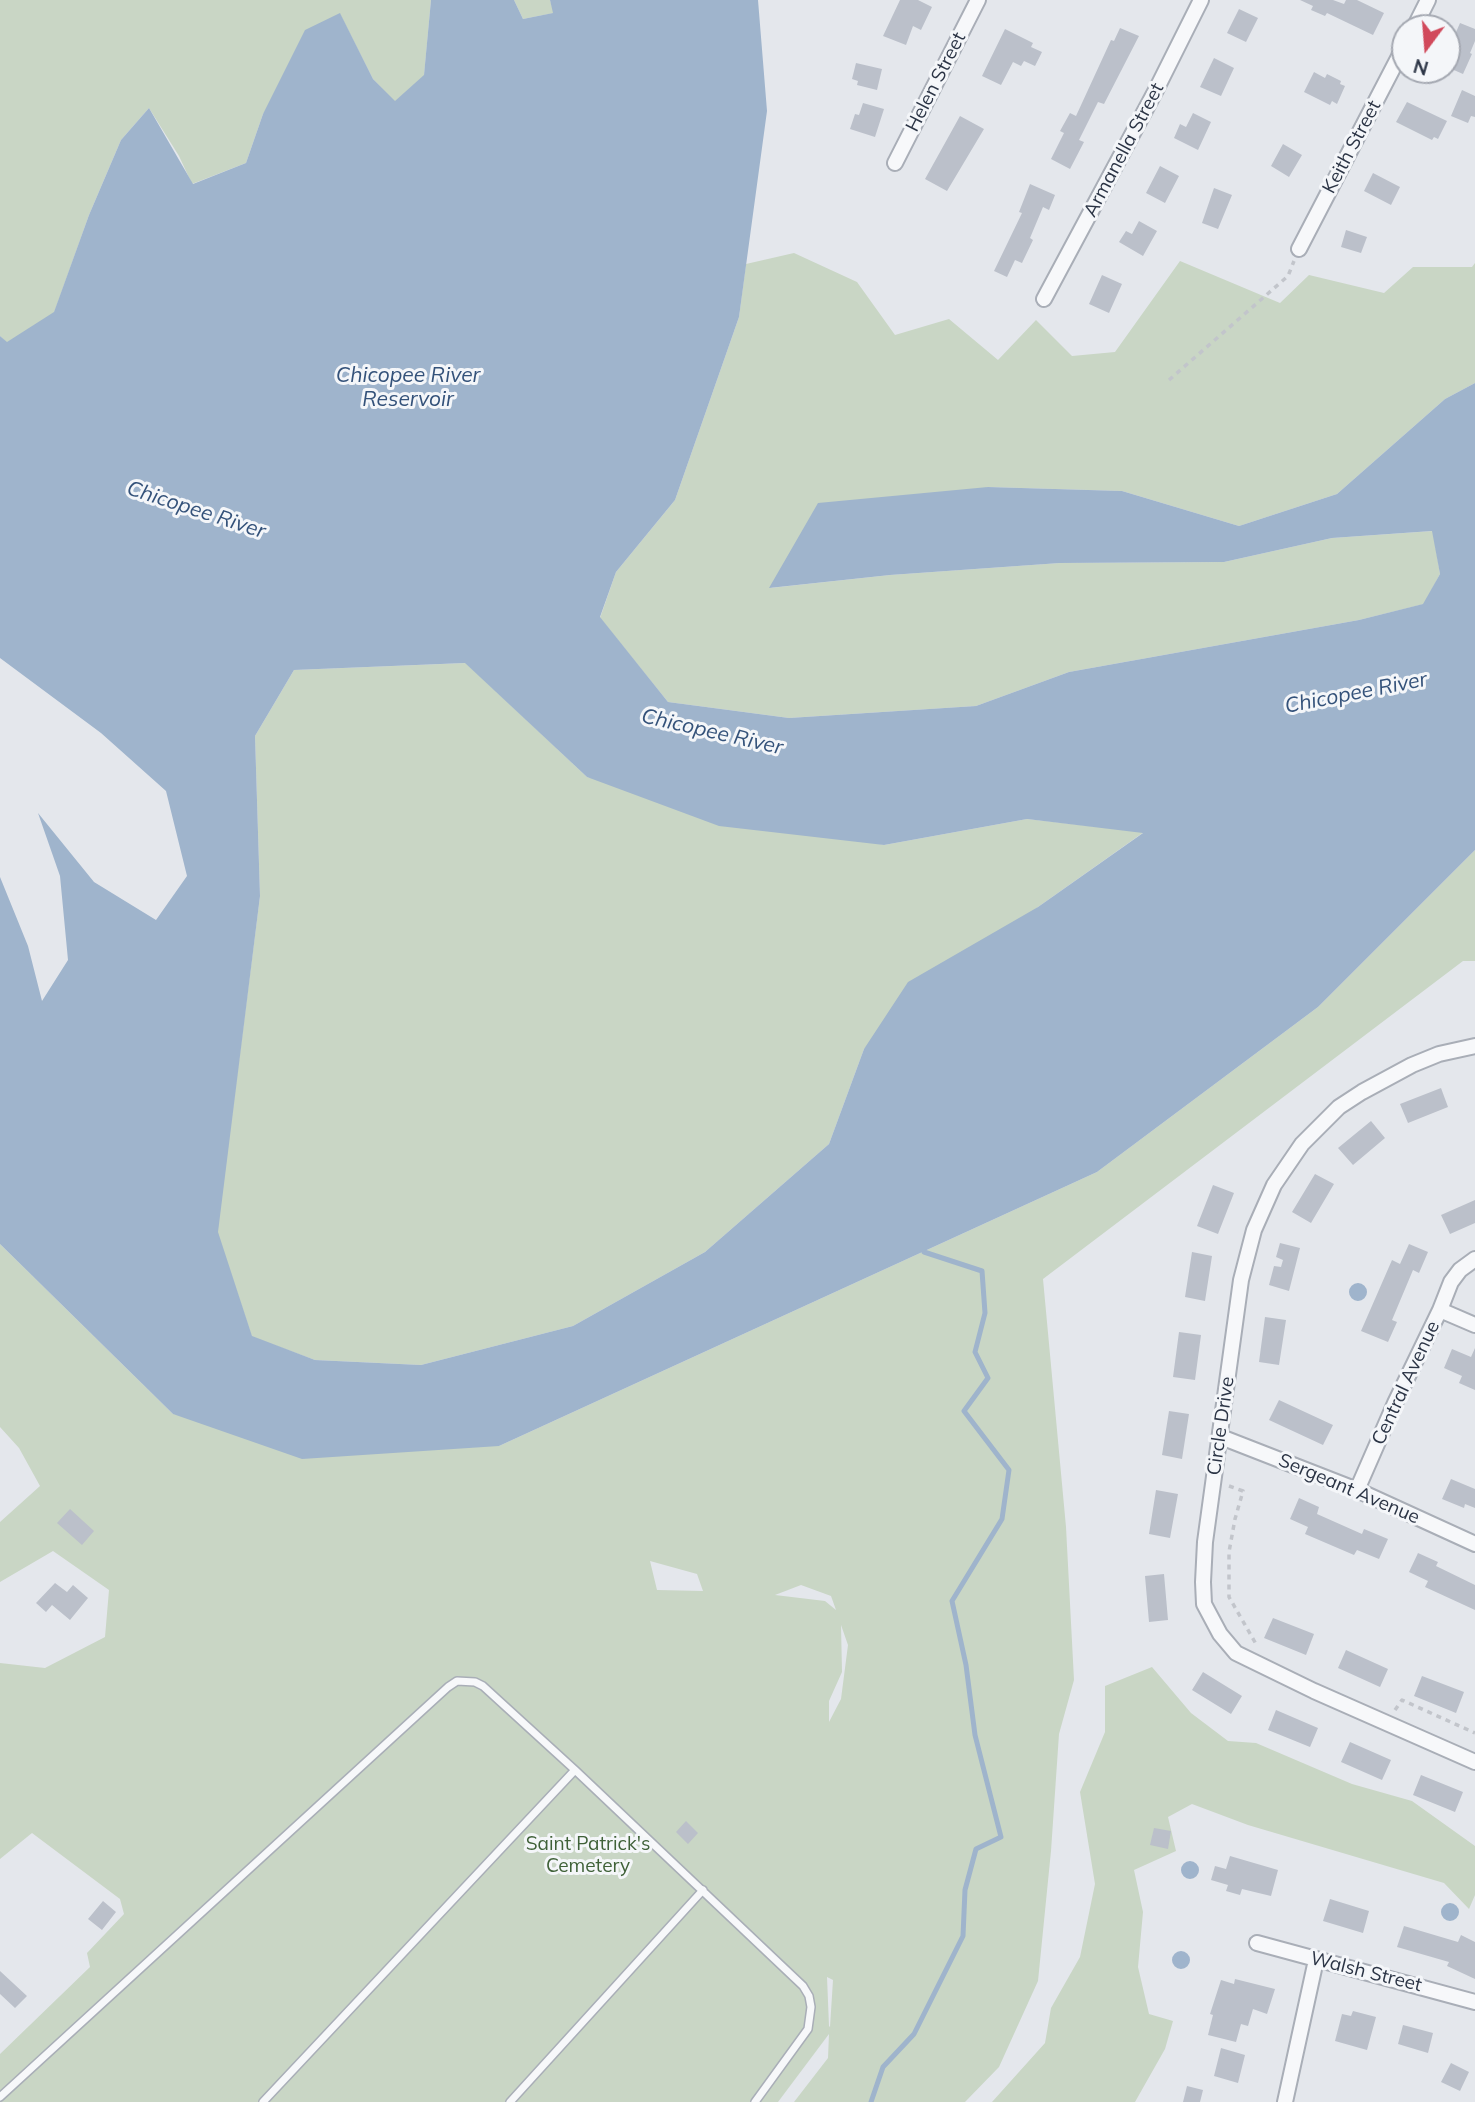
<!DOCTYPE html>
<style>
body{margin:0}
#map{position:relative;width:1475px;height:2102px;overflow:hidden;background:#e4e7ec;font-family:Mulish,sans-serif}
canvas{display:block}
.north{position:absolute;left:1391px;top:14px;width:70px;height:70px;box-sizing:border-box;background:#f4f6f9;border:2px solid #a4a8b1;border-radius:50%;rotate:196deg;font-size:19px;font-weight:700;line-height:28px;text-align:center;color:#2b3445}
.north::after{content:'';display:block;margin:auto;width:24px;height:32px;background:#d1495b;clip-path:polygon(50% 0,100% 100%,50% 72%,0 100%)}
</style>
<div id="map">
<canvas width="1475" height="2102"></canvas>
<div class="north">N</div>
</div>
<script>
const g = document.querySelector('canvas').getContext('2d');
g.lineJoin = 'round';
function fill(path, color) { g.fillStyle = color; g.fill(path, 'evenodd'); }
const shape = rows => new Path2D(rows.map(r => 'M' + r).join(''));
function trace(path, color, width, dash) { g.strokeStyle = color; g.lineWidth = width; g.lineCap = dash ? 'butt' : 'round'; g.setLineDash(dash || []); g.stroke(path); }
function drawText(font, color, halo, rows, align = 'center') {
  g.font = font + ' Mulish,sans-serif'; g.lineWidth = 6; g.setLineDash([]); g.textBaseline = 'middle'; g.strokeStyle = halo; g.fillStyle = color; for (const [text, x, y, turn = 0] of rows) {
    g.save(); g.translate(x, y); g.rotate((+turn || 0) * Math.PI / 180); g.textAlign = isNaN(turn) ? turn : align; if (halo) g.strokeText(text, 0, 0); g.fillText(text, 0, 0); g.restore();
  }
}
const green = shape([
 [0,0,431,0,424,76,395,102,373,79,340,14,263,114,246,163,192,184,179,156,149,108,121,140,89,215,54,313,7,343,0,336],
 [514,0,550,0,554,13,523,19],
 [794,253,857,282,895,335,949,319,998,360,1036,320,1072,356,1115,352,1180,261,1280,303,1309,275,1384,293,1413,267,1472,267,1475,263,1475,383,1445,399,1337,494,1239,526,1122,491,988,487,770,588,890,575,1060,563,1224,562,1332,538,1433,531,1440,574,1424,604,1359,620,1069,672,976,706,789,718,668,702,600,618,616,572,675,500,739,317,746,264],
 [466,663,587,777,884,845,1027,819,1144,832,1038,907,864,1049,829,1144,705,1252,573,1326,421,1365,315,1360,252,1337,217,1232,260,896,255,736,294,670],
 [1475,850,1475,961,1463,961,1043,1279,1066,1527,1074,1680,1059,1734,1051,1851,1038,1981,999,2067,965,2102,794,2102,828,2058,829,2034,778,2102,0,2102,0,2054,90,1967,87,1953,124,1914,120,1899,32,1833,0,1859,0,1663,45,1668,105,1637,109,1590,53,1551,0,1582,0,1522,40,1486,19,1448,0,1427,0,1244,173,1414,499,1446,1097,1172,1318,1007],
 [650,1561,697,1574,703,1591,657,1590],
 [801,1585,831,1596,836,1610,825,1601,775,1595],
 [841,1625,848,1645,841,1699,829,1722,829,1701,842,1672],
 [827,1977,833,1980,830,2027,829,2026],
 [1152,1667,1191,1713,1228,1741,1256,1743,1352,1784,1412,1801,1475,1846,1475,1895,1469,1909,1444,1883,1248,1825,1192,1804,1168,1817,1176,1851,1134,1870,1143,1912,1138,1967,1149,2014,1173,2021,1165,2049,1135,2102,992,2102,1045,2043,1051,2008,1080,1957,1095,1884,1080,1792,1105,1732,1105,1686]
]);
const water = shape([
 [431,0,514,0,523,19,553,13,550,0,758,0,767,111,739,317,675,500,616,572,600,617,668,702,789,718,976,706,1069,672,1359,620,1423,604,1440,574,1432,531,1332,538,1224,562,1060,563,890,575,769,588,818,503,988,487,1122,491,1239,526,1337,494,1445,399,1475,383,1475,850,1318,1007,1097,1172,499,1446,302,1459,173,1414,0,1244,0,877,28,946,42,1001,68,960,60,876,38,813,94,882,156,920,187,876,166,791,101,733,0,658,0,336,7,342,54,312,89,215,121,140,149,108,193,184,246,163,263,114,305,30,340,13,373,79,395,101,424,75],
 [465,663,587,777,719,826,884,845,1027,819,1143,833,1038,907,908,982,864,1049,829,1144,705,1252,573,1326,421,1365,315,1360,252,1336,218,1232,260,896,255,736,294,670],
 '1349 1292a9 9 0 1 1 18 0a9 9 0 1 1-18 0Z',
 '1181 1870a9 9 0 1 1 18 0a9 9 0 1 1-18 0Z',
 '1441 1912a9 9 0 1 1 18 0a9 9 0 1 1-18 0Z',
 '1172 1960a9 9 0 1 1 18 0a9 9 0 1 1-18 0Z'
]);
const stream = shape([
 [871,2102,883,2067,914,2034,963,1936,965,1890,976,1849,1001,1837,975,1735,966,1665,952,1601,1002,1519,1009,1470,964,1411,988,1378,975,1352,985,1313,982,1271,924,1252]
]);
const building = shape([
 [900,0,918,0,932,7,921,30,913,26,906,45,883,36],
 [1300,0,1333,0,1344,4,1346,0,1357,0,1384,13,1373,35,1327,13,1325,16,1311,10,1313,6],
 [1239,9,1258,18,1246,42,1227,33],
 [1460,23,1475,29,1475,41,1470,53,1472,54,1463,74,1447,67,1447,53],
 [1120,28,1139,36,1104,104,1098,102,1079,140,1084,142,1070,169,1051,159,1064,133,1060,131,1070,113,1076,116,1111,40,1114,41],
 [1005,29,1033,43,1031,47,1042,52,1035,66,1024,61,1021,66,1013,62,1001,85,982,76],
 [1214,58,1234,68,1221,96,1200,87],
 [856,63,882,69,877,90,857,85,858,81,852,79],
 [1314,72,1325,78,1327,74,1341,81,1340,84,1345,86,1337,104,1332,101,1330,105,1304,92],
 [1462,90,1475,96,1475,117,1471,116,1468,123,1451,116],
 [1407,102,1447,121,1438,139,1434,137,1432,140,1396,122],
 [863,103,884,109,875,137,850,129,855,114,859,115],
 [1193,113,1211,122,1198,150,1174,138,1180,124,1186,127],
 [960,116,984,129,947,191,925,179],
 [1283,144,1302,155,1289,177,1271,166],
 [1160,166,1179,176,1165,203,1146,193],
 [1373,173,1400,187,1391,205,1364,191],
 [1030,184,1055,195,1049,210,1043,207,1030,238,1033,240,1022,263,1015,260,1007,277,994,271,1022,213,1019,212],
 [1214,188,1232,195,1218,229,1202,223],
 [1139,221,1157,231,1143,256,1119,242,1126,231,1132,234],
 [1346,230,1367,237,1361,253,1341,247],
 [1102,275,1122,284,1109,313,1089,304],
 [1441,1088,1448,1107,1408,1123,1400,1104],
 [1371,1121,1385,1138,1353,1165,1338,1148],
 [1315,1174,1334,1184,1311,1223,1292,1212],
 [1213,1185,1234,1193,1218,1234,1197,1226],
 [1475,1200,1475,1223,1450,1234,1441,1215],
 [1280,1243,1300,1248,1289,1291,1269,1285,1274,1266,1281,1267,1283,1260,1276,1257],
 [1409,1244,1428,1252,1419,1273,1413,1270,1392,1320,1397,1322,1388,1342,1361,1331,1392,1260,1400,1264],
 [1192,1252,1212,1256,1205,1301,1185,1297],
 [1265,1317,1286,1320,1279,1365,1259,1362],
 [1179,1332,1201,1335,1195,1380,1173,1377],
 [1475,1348,1475,1390,1459,1383,1462,1376,1444,1368,1452,1349,1471,1357],
 [1279,1400,1333,1425,1323,1445,1269,1420],
 [1169,1411,1189,1414,1182,1459,1162,1455],
 [1451,1479,1475,1489,1475,1508,1465,1504,1464,1508,1442,1499],
 [1156,1490,1178,1494,1170,1538,1149,1534],
 [1299,1498,1319,1507,1317,1514,1362,1534,1364,1529,1388,1539,1379,1559,1357,1550,1354,1555,1305,1534,1308,1527,1290,1519],
 [70,1509,94,1531,82,1545,57,1523],
 [1418,1553,1438,1562,1436,1566,1475,1585,1475,1610,1425,1587,1428,1581,1409,1572],
 [1164,1574,1168,1620,1149,1622,1145,1576],
 [55,1583,67,1592,73,1585,88,1598,70,1620,52,1605,46,1612,36,1603],
 [1273,1618,1314,1634,1306,1655,1264,1638],
 [1346,1650,1388,1669,1380,1687,1338,1668],
 [1203,1672,1242,1696,1231,1714,1192,1690],
 [1422,1676,1464,1692,1456,1713,1414,1696],
 [1276,1710,1318,1728,1310,1747,1268,1730],
 [1350,1742,1391,1760,1382,1780,1341,1762],
 [1421,1775,1463,1792,1455,1812,1413,1795],
 [686,1821,698,1833,688,1844,676,1832],
 [1154,1828,1171,1831,1168,1849,1150,1845],
 [1230,1856,1278,1870,1271,1896,1242,1889,1240,1895,1226,1891,1228,1885,1211,1880,1215,1866,1226,1869],
 [1330,1899,1369,1911,1363,1933,1323,1921],
 [103,1901,116,1912,102,1930,88,1919],
 [1404,1926,1458,1942,1461,1935,1475,1942,1475,1979,1447,1966,1449,1962,1397,1947],
 [0,1971,27,1996,15,2008,0,1994],
 [1235,1979,1275,1989,1267,2014,1253,2009,1248,2026,1241,2024,1236,2042,1208,2035,1213,2015,1210,2014,1221,1980,1234,1984],
 [1353,2011,1376,2017,1367,2050,1335,2041,1342,2014,1351,2016],
 [1403,2025,1433,2033,1428,2053,1398,2044],
 [1221,2048,1245,2055,1238,2083,1214,2076],
 [1451,2063,1469,2072,1460,2091,1441,2082],
 [1187,2086,1203,2090,1200,2102,1183,2102]
]);
const path = shape([
 [1169,380,1288,276,1294,261],
 [1229,1486,1243,1491,1235,1519,1229,1552,1229,1597,1256,1644],
 [1395,1710,1402,1700,1475,1733]
]);
const service = shape([
 [575,1770,803,1986,809,1996,811,2007,808,2029,755,2102],
 [0,2097,448,1687,457,1681,475,1682,483,1686,575,1770,263,2102],
 [510,2102,703,1890]
]);
const minor = shape([
 [1414,28,1428,0],
 [895,163,978,0],
 [1299,249,1405,45],
 [1044,299,1156,90,1201,0],
 [1475,1046,1439,1054,1412,1065,1362,1092,1339,1107,1302,1144,1274,1185,1254,1230,1241,1280,1205,1542,1203,1582,1204,1604,1220,1634,1236,1653,1314,1691,1475,1762],
 [1440,1310,1451,1282,1460,1270,1475,1259],
 [1221,1437,1357,1490,1475,1544],
 [1357,1490,1395,1403,1440,1310,1475,1325],
 [1257,1943,1475,2002],
 [1285,2102,1316,1960]
]);
const streetNames = [
 ["Helen Street",936,82,-63],
 ["Keith Street",1352,147,-62],
 ["Armanella Street",1124,150,-62],
 ["Central Avenue",1406,1383,-65],
 ["Circle Drive",1221,1426,-82],
 ["Sergeant Avenue",1349,1489,23],
 ["Walsh Street",1366,1972,14]
];
const parkNames = [
 ["Saint Patrick's",588,1844],
 ["Cemetery",588,1866]
];
const waterNames = [
 ["Chicopee River",408,376],
 ["Reservoir",408,400],
 ["Chicopee River",196,510,18],
 ["Chicopee River",1356,693,-11],
 ["Chicopee River",712,732,13]
];
fill(green, '#c9d6c5');
fill(water, '#9fb4cc');
trace(stream, '#9fb4cc', 5);
fill(building, '#bbc0ca');
trace(service, '#a9aeb7', 10);
trace(minor, '#a9aeb7', 18);
trace(path, '#c2c5cb', 3.5, [5, 5]);
trace(service, '#f7f8fa', 7);
trace(minor, '#f7f8fa', 14);
drawText('19px', '#2b3445', '#f4f6f9', streetNames);
drawText('19px', '#3f6138', '#f4f6f9', parkNames);
drawText('italic 21px', '#34527a', '#f4f6f9', waterNames);
</script>
